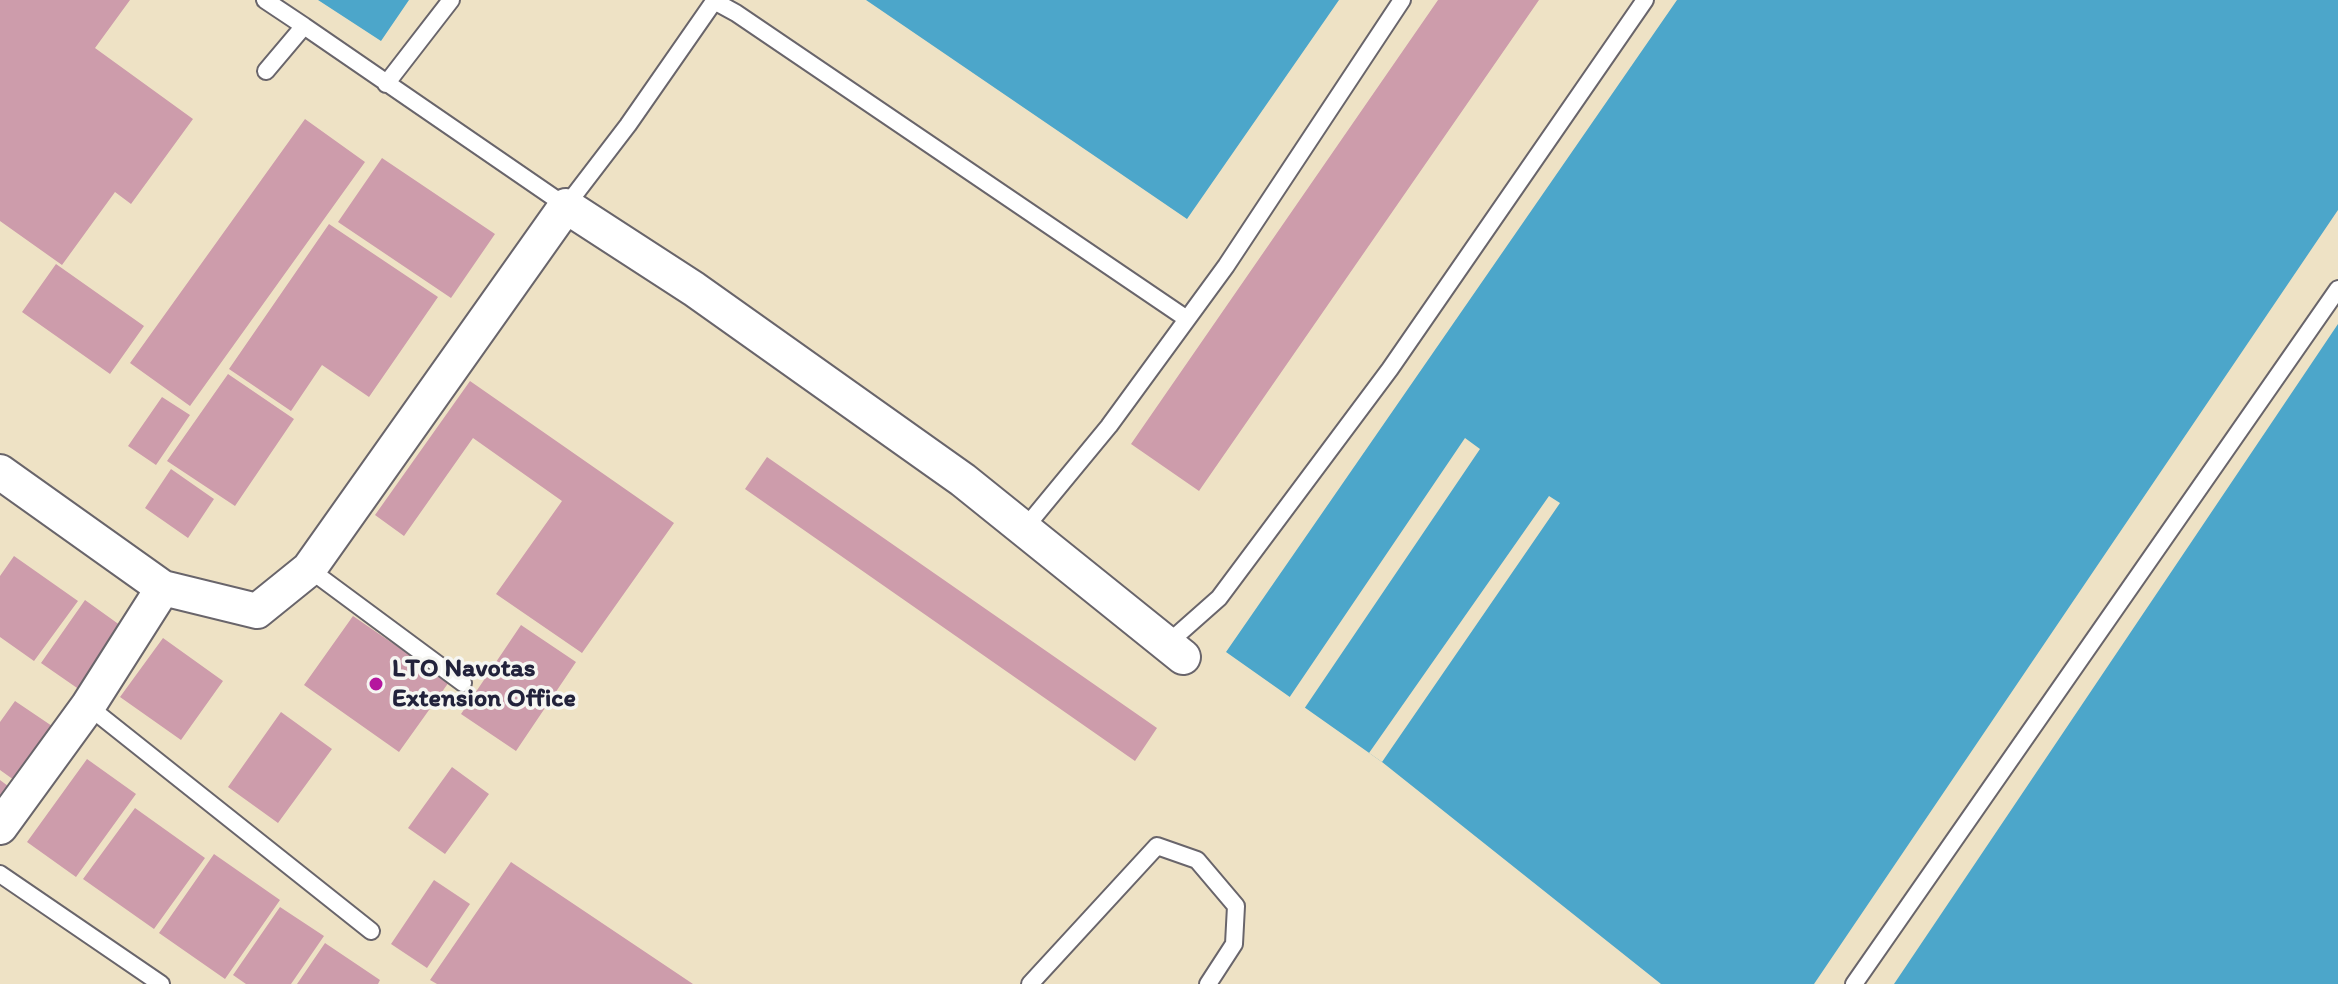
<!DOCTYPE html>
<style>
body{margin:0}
canvas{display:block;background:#eee2c5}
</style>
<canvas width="2338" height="984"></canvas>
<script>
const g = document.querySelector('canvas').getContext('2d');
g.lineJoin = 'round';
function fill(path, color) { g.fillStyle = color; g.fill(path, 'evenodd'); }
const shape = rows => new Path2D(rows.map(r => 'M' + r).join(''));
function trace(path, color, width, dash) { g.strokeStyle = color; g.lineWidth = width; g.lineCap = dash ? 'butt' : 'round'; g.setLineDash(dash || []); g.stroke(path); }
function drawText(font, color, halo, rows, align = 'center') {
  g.font = font + ' Itim,sans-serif'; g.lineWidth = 7; g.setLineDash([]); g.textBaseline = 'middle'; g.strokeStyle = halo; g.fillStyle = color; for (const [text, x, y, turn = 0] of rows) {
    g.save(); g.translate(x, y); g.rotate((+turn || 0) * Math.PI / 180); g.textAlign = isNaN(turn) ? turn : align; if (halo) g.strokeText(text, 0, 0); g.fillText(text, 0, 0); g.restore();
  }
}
const water = shape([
 [318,0,409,0,381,41],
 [866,0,1339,0,1187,219],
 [1677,0,2338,0,2338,984,1661,984,1382,762,1226,652]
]);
const pier = shape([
 [2338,210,2338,324,1894,984,1814,984],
 [1465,438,1480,449,1304,709,1289,698],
 [1549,496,1560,503,1382,762,1369,753]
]);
const building = shape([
 [0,0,130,0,95,48,193,119,131,204,115,192,62,265,0,221],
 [1438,0,1539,0,1199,491,1131,444],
 [305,119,365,162,190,406,130,363],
 [382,158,495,234,451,298,338,222],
 [329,224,438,297,369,397,322,365,291,411,229,369],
 [56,264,144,326,110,374,22,312],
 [228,374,294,419,235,506,167,461],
 [470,381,674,523,582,653,496,594,562,501,473,438,404,536,375,515],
 [162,397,190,415,156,465,128,446],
 [767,457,1157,728,1135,761,745,489],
 [171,469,214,499,188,538,145,508],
 [14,556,78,601,34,661,0,637,0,576],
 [85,600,124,628,80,690,41,663],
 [353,616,449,682,399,752,304,685],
 [521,625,576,662,516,751,461,714],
 [163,638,223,681,181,740,120,697],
 [15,701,52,726,14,780,0,770,0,722],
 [281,712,332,749,278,823,228,787],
 [87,759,136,794,76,877,27,842],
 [452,767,489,794,445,854,408,828],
 [0,780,8,786,0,797],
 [135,808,205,858,154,929,83,879],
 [214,854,280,900,225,979,159,933],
 [511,862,693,984,437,984,430,980],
 [434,880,470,904,427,968,391,944],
 [280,907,324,936,291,984,246,984,233,975],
 [325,943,380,980,378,984,297,984]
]);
const lane = shape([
 [265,0,304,26],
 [714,1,736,13,1187,319],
 [266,71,304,26,566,206,628,125,715,0],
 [386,84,451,0],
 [1024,529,1109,426,1226,266,1402,0],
 [309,569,463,683],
 [1167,644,1219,598,1390,369,1645,0],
 [88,706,371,931],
 [0,874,161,984],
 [1030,984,1157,846,1197,860,1236,906,1234,944,1208,984],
 [1854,984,2338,289]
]);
const street = shape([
 [0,472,163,588,257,611,309,569,566,206,694,289,963,480,1183,657],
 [0,827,88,706,163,588]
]);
const markers = [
 [376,684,8,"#b5179e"]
];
const poiNames = [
 ["LTO Navotas",392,669],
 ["Extension Office",392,699]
];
fill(water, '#4ca6ca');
fill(pier, '#eee2c5');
fill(building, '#cd9cab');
trace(lane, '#69656b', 20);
trace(street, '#69656b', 38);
trace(lane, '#fff', 16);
trace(street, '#fff', 34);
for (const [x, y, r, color] of markers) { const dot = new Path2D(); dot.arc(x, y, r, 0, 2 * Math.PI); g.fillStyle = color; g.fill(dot); trace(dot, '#f6f6f2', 3); }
drawText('bold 26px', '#22223b', '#f6f6f2', poiNames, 'left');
</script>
